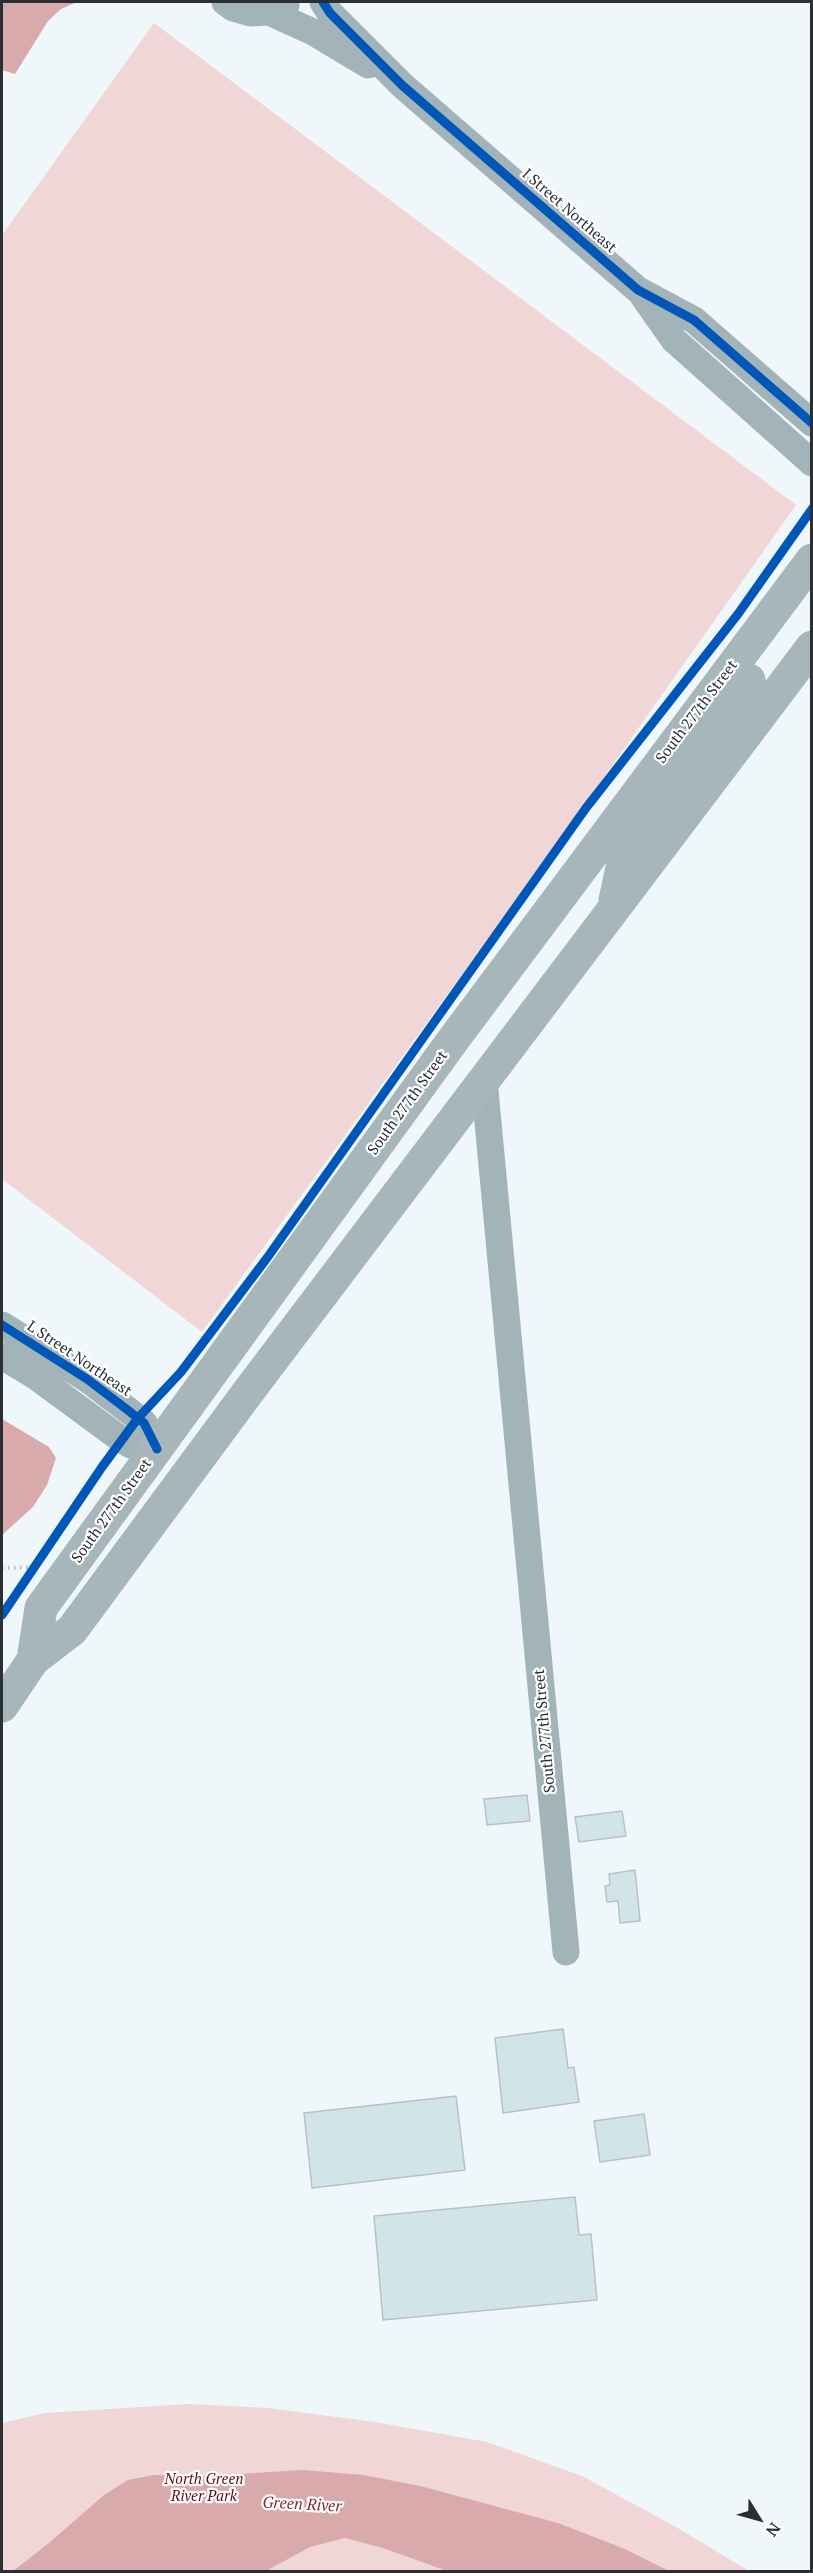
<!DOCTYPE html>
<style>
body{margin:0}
#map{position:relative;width:813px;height:2573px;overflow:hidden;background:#eff7fa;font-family:"PT Serif",serif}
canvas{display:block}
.frame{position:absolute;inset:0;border:3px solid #2a2f31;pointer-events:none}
.north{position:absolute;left:729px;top:2489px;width:60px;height:60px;-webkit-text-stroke:4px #fff;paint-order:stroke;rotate:127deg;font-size:16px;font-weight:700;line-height:24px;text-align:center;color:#2a2f31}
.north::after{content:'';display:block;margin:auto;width:21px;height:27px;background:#2a2f31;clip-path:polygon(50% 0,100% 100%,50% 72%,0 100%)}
</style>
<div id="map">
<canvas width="813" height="2573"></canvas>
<div class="frame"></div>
<div class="north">N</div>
</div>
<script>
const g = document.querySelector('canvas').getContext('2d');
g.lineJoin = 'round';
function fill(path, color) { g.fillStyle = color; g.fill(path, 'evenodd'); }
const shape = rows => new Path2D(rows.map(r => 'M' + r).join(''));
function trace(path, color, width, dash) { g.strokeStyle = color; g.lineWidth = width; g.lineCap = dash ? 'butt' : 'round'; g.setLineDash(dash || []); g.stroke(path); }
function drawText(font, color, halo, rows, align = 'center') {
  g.font = font + ' "PT Serif",serif'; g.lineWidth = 4.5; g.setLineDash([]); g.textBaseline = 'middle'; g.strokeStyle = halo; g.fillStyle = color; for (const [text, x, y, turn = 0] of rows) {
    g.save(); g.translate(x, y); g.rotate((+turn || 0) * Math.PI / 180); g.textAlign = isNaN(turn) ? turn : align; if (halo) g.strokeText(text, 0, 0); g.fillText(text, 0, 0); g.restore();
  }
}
const green = shape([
 [154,23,796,505,551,852,202,1332,2,1179,2,235],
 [189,2404,268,2408,375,2422,487,2442,582,2476,676,2527,749,2571,2,2571,2,2423,45,2413]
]);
const water = shape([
 [2,2,77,2,61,9,48,21,15,74,2,70],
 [2,1419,49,1447,56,1458,47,1485,33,1507,2,1535],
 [303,2470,363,2475,420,2486,558,2523,625,2549,669,2571,447,2571,383,2548,345,2538,310,2547,266,2571,13,2571,49,2543,104,2495,128,2480,153,2475,204,2476]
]);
const building = shape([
 [527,1795,530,1821,487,1825,484,1799,527,1795],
 [622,1811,626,1836,579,1842,575,1817,622,1811],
 [635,1870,640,1921,620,1923,618,1901,607,1902,605,1886,610,1885,609,1874,635,1870],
 [563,2029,568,2068,574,2067,579,2102,503,2113,495,2038,563,2029],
 [456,2096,465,2170,312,2188,304,2113,456,2096],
 [644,2114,650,2155,600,2162,594,2121,644,2114],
 [575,2197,579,2235,591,2234,597,2300,383,2320,374,2216,575,2197]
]);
const path = shape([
 [2,1568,34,1567]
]);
const minor = shape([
 [225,2,233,8,251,13,269,12,286,5],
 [323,2,330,13,403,86,638,290,694,320,812,423],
 [269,12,313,32,368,65],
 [643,296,674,340,812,463],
 [484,1080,566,1952],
 [2,1325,87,1379,129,1411,144,1423,157,1449],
 [2,1356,35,1376,122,1440,131,1445,157,1449]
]);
const major = shape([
 [615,900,625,854,749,680],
 [33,1660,41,1608,453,1040,812,560],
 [2,1706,33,1660,72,1630,248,1392,812,647]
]);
const cycleway = shape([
 [323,2,330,13,403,86,638,290,694,320,812,423],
 [2,1325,87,1379,129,1411,144,1423,157,1449],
 [2,1615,102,1467,138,1418,181,1372,267,1258,586,808,738,614,812,509]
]);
const streetNames = [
 ["I Street Northeast",569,211,41],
 ["South 277th Street",697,712,-53],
 ["South 277th Street",408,1103,-54],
 ["L Street Northeast",79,1359,34],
 ["South 277th Street",112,1511,-54],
 ["South 277th Street",545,1731,-95]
];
const parkNames = [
 ["North Green",204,2480],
 ["River Park",204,2497]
];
const waterNames = [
 ["Green River",302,2505,3]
];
fill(green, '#f0d6d6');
fill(water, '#d9aaab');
fill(building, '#d1e4ea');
trace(building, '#bbc1c3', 1.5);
trace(path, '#b0bcbf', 4, [1.5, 4.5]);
trace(minor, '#a2b4b9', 27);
trace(major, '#a7b6ba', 33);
trace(cycleway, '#0057b8', 9);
drawText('15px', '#2a2f31', '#fff', streetNames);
drawText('italic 15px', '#620e19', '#fff', parkNames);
drawText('italic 16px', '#802c32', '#fff', waterNames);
</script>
